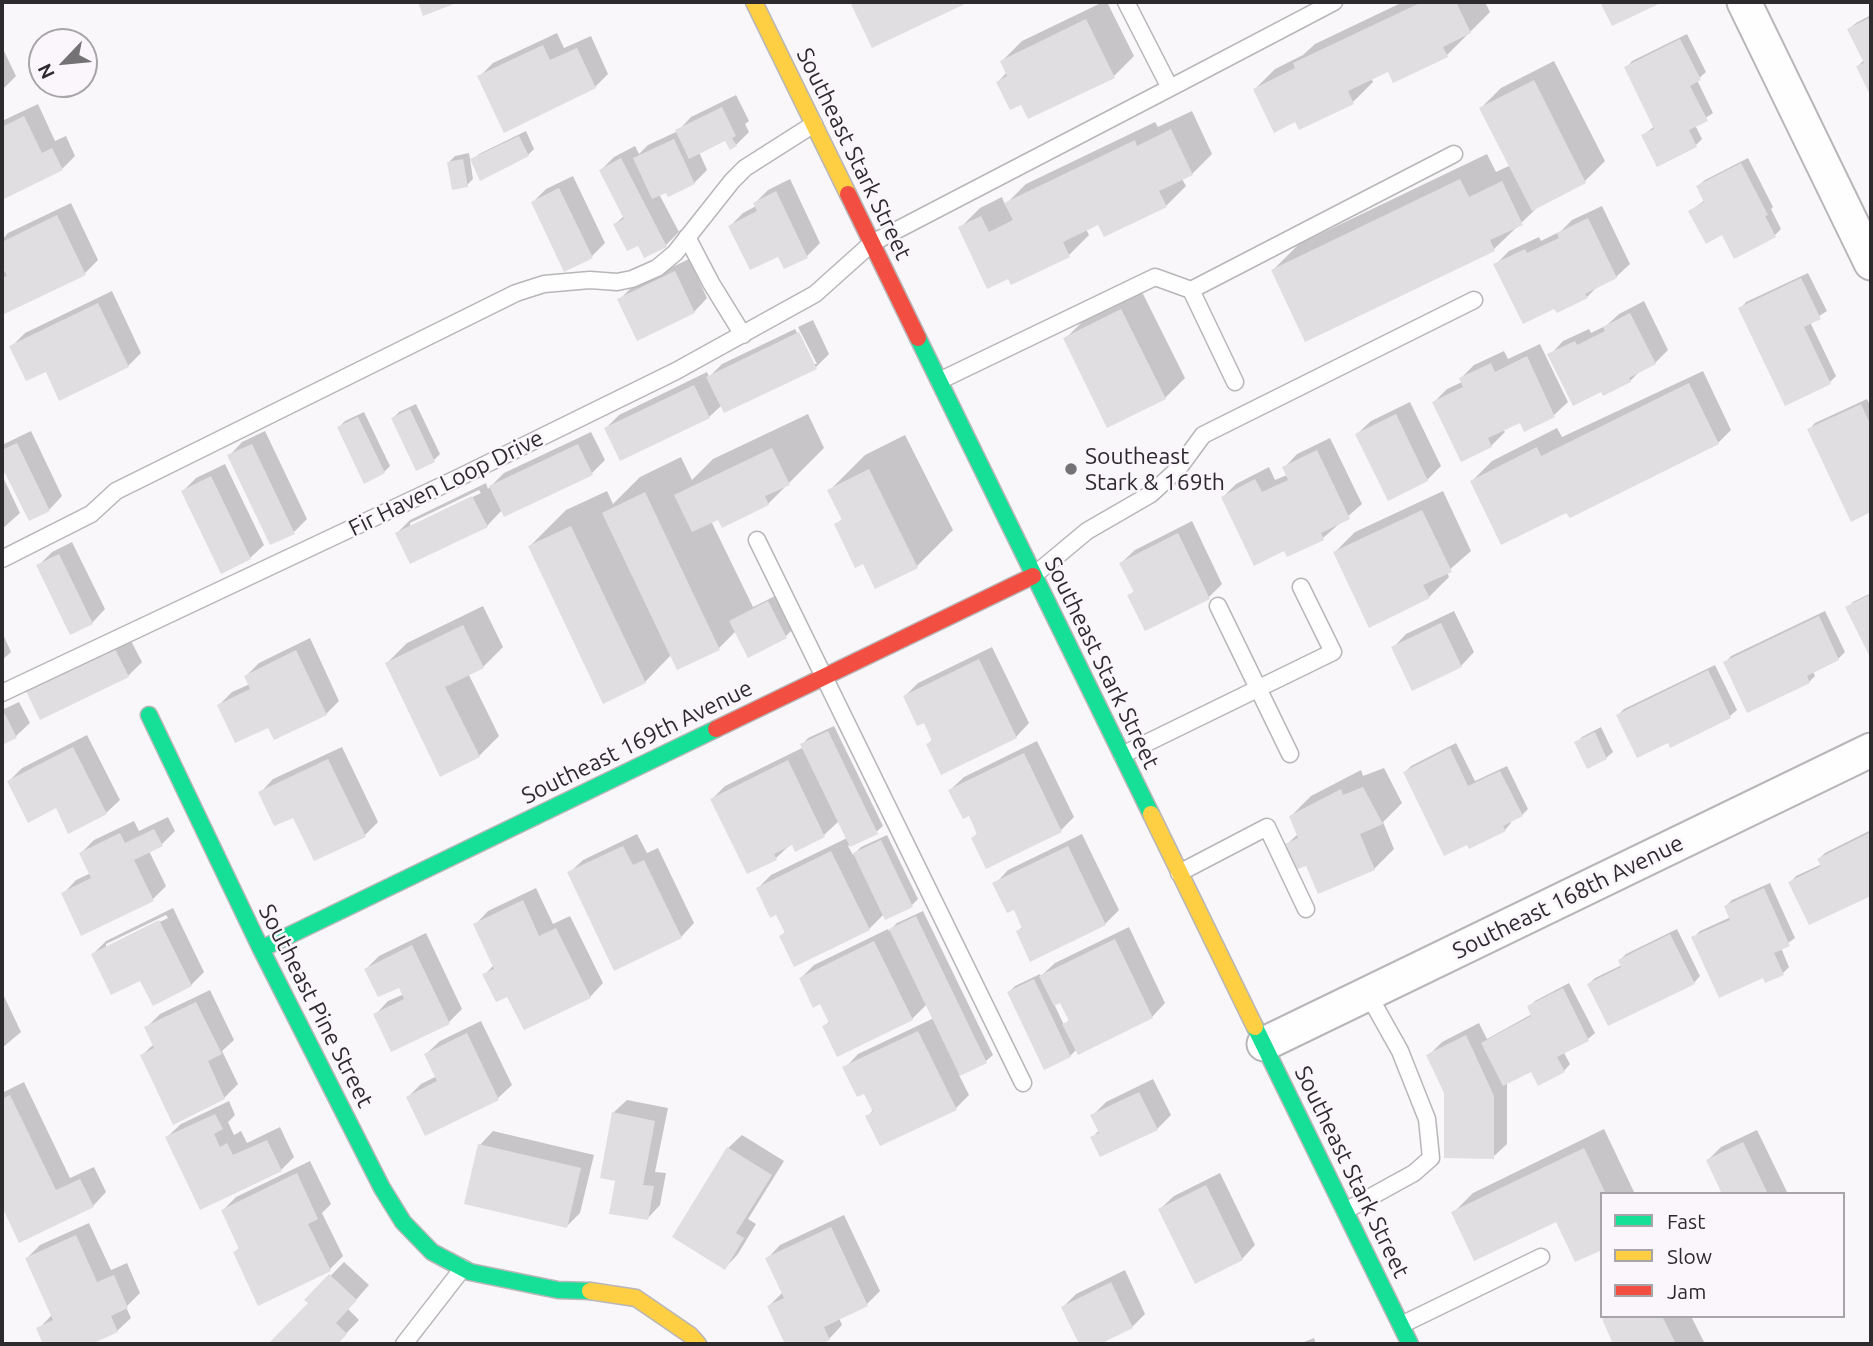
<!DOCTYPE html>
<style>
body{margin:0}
#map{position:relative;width:1873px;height:1346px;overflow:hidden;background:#f9f7fa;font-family:Ubuntu,sans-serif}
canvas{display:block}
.frame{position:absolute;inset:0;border:4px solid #2d2b2d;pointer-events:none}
.legend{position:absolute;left:1600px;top:1192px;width:245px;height:126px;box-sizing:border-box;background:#faf6fb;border:2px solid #a8a5a9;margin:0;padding:9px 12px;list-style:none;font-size:21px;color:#2d2b2d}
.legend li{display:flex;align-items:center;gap:14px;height:35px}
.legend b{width:35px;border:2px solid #a8a5a9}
.north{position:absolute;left:28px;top:28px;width:70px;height:70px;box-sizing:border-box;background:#faf6fb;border:2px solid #a8a5a9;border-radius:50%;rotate:244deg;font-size:19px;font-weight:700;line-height:28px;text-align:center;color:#2d2b2d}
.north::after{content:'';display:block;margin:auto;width:24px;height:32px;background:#747275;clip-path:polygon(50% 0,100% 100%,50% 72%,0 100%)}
</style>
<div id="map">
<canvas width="1873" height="1346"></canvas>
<div class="frame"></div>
<ul class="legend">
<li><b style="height:9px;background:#16e098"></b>Fast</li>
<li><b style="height:9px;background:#ffcf43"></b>Slow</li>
<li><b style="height:9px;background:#f24e42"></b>Jam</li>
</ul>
<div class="north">N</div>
</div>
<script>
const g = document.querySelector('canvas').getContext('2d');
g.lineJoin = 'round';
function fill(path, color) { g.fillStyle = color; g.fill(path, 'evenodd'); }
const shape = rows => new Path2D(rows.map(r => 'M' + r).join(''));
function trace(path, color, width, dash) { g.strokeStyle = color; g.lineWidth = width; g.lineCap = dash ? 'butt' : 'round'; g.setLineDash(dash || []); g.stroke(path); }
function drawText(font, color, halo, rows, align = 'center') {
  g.font = font + ' Ubuntu,sans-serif'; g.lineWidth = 5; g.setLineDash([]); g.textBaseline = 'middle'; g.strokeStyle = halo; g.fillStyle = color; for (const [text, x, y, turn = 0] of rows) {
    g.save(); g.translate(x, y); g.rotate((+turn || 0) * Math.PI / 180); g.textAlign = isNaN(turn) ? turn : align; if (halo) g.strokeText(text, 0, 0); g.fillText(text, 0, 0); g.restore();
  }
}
const shadow = shape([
 [852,2,964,2,873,46],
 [1103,2,1107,2,1134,56,1114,76,1022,103,998,82,1007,72,1002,61,1022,41],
 [1403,2,1485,2,1490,12,1447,55,1394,81,1389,69,1371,78,1373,82,1353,102,1296,120,1255,89,1275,69,1303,55,1315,44],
 [1871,15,1871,94,1858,66,1864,60,1849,29,1856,23],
 [557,33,564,48,591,36,608,74,595,87,479,77,493,63],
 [1687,34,1706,72,1697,80,1713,113,1695,125,1702,139,1696,145,1643,135,1655,126,1626,68,1632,61],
 [2,47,16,76,2,90],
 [1554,61,1605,161,1585,181,1540,205,1494,249,1273,270,1299,244,1487,154,1496,172,1511,165,1481,108,1501,88],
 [736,95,749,121,745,124,749,132,736,145,726,139,699,152,707,170,694,183,659,194,679,232,666,245,638,243,615,224,624,216,601,170,614,157,635,146,639,154,648,145,678,131,691,117],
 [38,104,55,141,66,136,75,156,62,169,2,198,2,121],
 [1192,111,1212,154,1192,174,1182,179,1186,186,1166,206,1099,223,1086,229,1089,235,1069,255,1012,283,960,228,980,208,1002,197,1005,205,1026,184,1155,122,1158,127],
 [526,131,534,149,528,155,472,160,479,154],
 [469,153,473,179,467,185,449,162,455,156],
 [1748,158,1773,207,1771,209,1781,229,1775,235,1723,233,1690,211,1705,200,1698,186,1705,180],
 [573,176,605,243,592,256,533,202,546,189],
 [790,179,820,243,807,256,779,254,730,226,743,213,756,206,755,203,768,190],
 [71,203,98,260,85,273,2,313,2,273,6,270,2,261,2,240,8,233],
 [1602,206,1630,264,1616,277,1598,286,1587,297,1495,265,1509,251,1539,237,1541,241,1561,231,1572,220],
 [689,259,707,298,694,312,620,299,633,286],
 [1808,273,1827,311,1810,322,1836,376,1830,382,1740,309,1746,302],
 [1141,290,1185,378,1165,398,1065,339,1085,319],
 [112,291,141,353,128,366,11,347,25,333],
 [1644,301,1668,350,1655,363,1641,370,1630,381,1550,355,1563,341,1589,329,1591,333,1607,325,1619,314],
 [813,320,829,354,816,367,722,405,709,417,606,428,619,415,707,372,709,377,722,364,795,329,813,364,817,364,798,327],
 [1540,344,1568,402,1554,415,1525,429,1521,420,1503,429,1505,432,1491,446,1434,402,1447,389,1462,382,1461,378,1474,365,1504,351,1508,359],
 [1703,371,1731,430,1718,443,1472,481,1492,461,1557,428,1562,437],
 [1867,399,1871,407,1871,510,1852,520,1809,430,1815,423],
 [1410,402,1441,466,1427,480,1357,434,1371,421],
 [416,404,440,454,434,460,393,418,399,412],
 [364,412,390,466,384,472,339,427,345,421],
 [808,414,824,448,768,504,711,521,753,607,775,596,792,630,786,636,736,631,719,648,671,655,645,682,530,546,566,510,607,491,613,504,640,477,681,457,692,480,713,459],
 [31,431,62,496,49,510,6,470,2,473,2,445],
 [265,431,307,519,294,532,229,456,242,442],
 [591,432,605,460,592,473,502,510,487,526,397,533,410,520,486,483,488,489,504,473],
 [479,490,481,493,410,527,410,523],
 [905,435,953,530,917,566,864,562,836,525,843,518,829,491,865,455],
 [1330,438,1362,504,1323,538,1285,549,1223,497,1236,484,1269,467,1275,480,1287,475,1284,468,1297,454],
 [225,464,264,545,250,558,183,491,196,478],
 [2,475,20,513,2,529],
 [1443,491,1471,551,1447,572,1449,577,1429,597,1335,552,1355,532],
 [1192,521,1222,584,1209,597,1129,596,1135,590,1121,563,1135,550],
 [72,542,105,609,92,623,39,565,52,552],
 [1871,593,1871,655,1847,608,1853,602],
 [483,606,503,647,483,667,468,673,499,736,479,756,387,663,407,643],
 [1454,611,1474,652,1461,666,1393,648,1406,634],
 [1825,611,1845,652,1838,659,1813,671,1815,676,1809,682,1725,663,1731,656],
 [2,632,11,652,2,660],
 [129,637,142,662,128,676,28,691,42,678],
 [310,638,339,701,326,714,269,725,219,705,232,692,250,684,246,676,259,663],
 [992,647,1029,723,1016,737,928,744,933,739,924,720,905,696,918,683],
 [1715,665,1737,710,1730,716,1671,746,1669,741,1618,715,1624,709],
 [19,702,30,723,16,736,2,743,2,710],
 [834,726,883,826,876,832,848,846,853,855,861,847,887,835,918,899,912,905,884,914,869,929,781,936,786,931,777,913,758,888,771,875,847,838,839,821,824,835,796,849,792,843,776,858,712,799,725,786,804,747,802,745,808,738],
 [1601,727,1613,752,1606,758,1576,743,1582,737],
 [87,735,120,800,106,813,56,806,9,781,22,768],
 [1037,741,1074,817,1061,830,987,866,973,838,978,832,969,814,950,790,964,777],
 [1456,743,1475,781,1507,766,1528,809,1522,815,1510,821,1511,823,1505,830,1468,842,1405,772,1411,766],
 [342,747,378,822,365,835,294,816,260,793,273,779],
 [1384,768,1402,803,1383,822,1394,849,1374,869,1307,864,1287,844,1298,834,1291,816,1311,796,1361,770,1363,776],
 [168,817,175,831,162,844,149,851,166,886,153,899,63,894,76,880,91,873,81,853,94,840,134,821,139,831],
 [1871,830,1871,894,1810,923,1790,883,1796,876,1822,864,1819,859,1825,853],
 [637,834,647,853,658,848,694,923,681,937,569,873,583,860],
 [1082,834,1119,910,1105,924,1031,960,1018,931,1023,926,1014,907,995,884,1008,870],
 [1770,883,1795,938,1781,948,1789,967,1783,973,1766,981,1764,976,1694,937,1700,931,1731,917,1726,906,1732,900],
 [536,888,553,924,570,916,603,983,590,997,484,975,494,965,475,925,488,911],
 [173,908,204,972,191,985,141,978,93,954,106,941],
 [166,915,168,918,106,948,106,944],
 [923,911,993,1055,986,1061,959,1075,969,1095,956,1108,868,1116,873,1110,864,1092,845,1068,858,1054,934,1018,927,1004,912,1019,824,1026,830,1021,821,1002,801,978,814,965,888,929,889,931,897,923],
 [1129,927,1165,1003,1152,1017,1077,1049,1070,1056,1009,992,1015,986,1040,974,1041,976,1055,963],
 [1061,1000,1070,1019,1064,1025,1054,1004],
 [1677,929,1700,976,1694,983,1589,984,1595,978,1622,965,1620,960,1626,954],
 [426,933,462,1009,449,1022,375,1015,388,1001,404,994,399,985,366,969,379,956],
 [1569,983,1595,1033,1588,1039,1563,1051,1570,1064,1564,1071,1532,1070,1507,1083,1507,1144,1493,1157,1446,1093,1429,1055,1442,1042,1479,1023,1487,1039,1532,1014,1529,1007,1535,1001],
 [210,990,234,1040,222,1051,238,1084,224,1098,142,1055,154,1044,146,1028,160,1014],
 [2,992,21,1032,2,1048],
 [481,1021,512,1085,498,1098,426,1133,408,1097,421,1084,437,1076,426,1054,440,1041],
 [1153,1079,1171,1115,1157,1129,1093,1137,1099,1130,1092,1116,1106,1102],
 [24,1082,70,1178,94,1167,106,1192,93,1206,20,1241,2,1202,2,1093],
 [627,1100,668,1108,655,1172,666,1173,660,1205,647,1219,617,1180,613,1113],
 [229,1101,235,1115,228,1122,234,1135,241,1131,247,1143,280,1127,294,1157,281,1170,167,1137,181,1124],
 [1604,1129,1635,1194,1602,1194,1557,1219,1453,1213,1473,1193],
 [1757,1130,1788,1194,1724,1194,1708,1160,1721,1147],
 [493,1131,594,1155,580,1213,567,1226,480,1145],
 [742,1135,784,1161,748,1219,756,1224,738,1254,725,1268,728,1148],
 [310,1161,331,1204,322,1213,343,1256,330,1269,235,1252,240,1247,223,1210,236,1197],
 [1220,1173,1255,1245,1242,1259,1160,1209,1174,1196],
 [844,1215,880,1291,867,1304,839,1318,842,1325,829,1339,817,1344,787,1344,769,1306,783,1292,767,1259,780,1245],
 [89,1223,111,1270,127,1263,140,1293,126,1307,131,1318,117,1331,88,1344,45,1344,38,1329,52,1315,27,1258,40,1245],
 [344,1262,369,1285,348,1309,359,1320,336,1344,271,1344,310,1303,307,1300],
 [1125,1270,1145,1314,1132,1327,1096,1344,1081,1344,1063,1307,1076,1294],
 [1607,1316,1691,1316,1705,1344,1615,1344,1604,1320],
 [1314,1338,1316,1344,1299,1344]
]);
const building = shape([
 [418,2,459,2,423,16],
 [850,2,969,2,872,48],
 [1422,2,1456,2,1471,33,1443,47,1448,57,1393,83,1388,72,1348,91,1354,104,1299,130,1295,122,1274,133,1253,89,1295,68,1293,63],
 [1600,2,1663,2,1612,26],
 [1871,17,1871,97,1856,66,1864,63,1847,29],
 [1086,19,1115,78,1028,119,1021,105,1010,110,996,82,1007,76,1000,61],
 [1680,39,1701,80,1690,86,1708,121,1689,130,1697,147,1657,167,1641,135,1654,129,1624,67],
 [543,45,550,60,577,48,596,88,504,133,477,76],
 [1534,80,1586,183,1532,211,1479,108],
 [722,107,736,136,732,138,737,146,730,150,725,141,689,159,675,130],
 [24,116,42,153,52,148,63,170,2,200,2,127],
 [1171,129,1193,175,1159,191,1167,207,1104,237,1098,225,1063,242,1070,257,1011,285,1008,279,987,289,958,227,981,216,989,232,1013,220,1004,203,1135,140,1137,146],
 [519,136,529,156,480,181,470,159],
 [674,139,695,184,668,197,666,193,652,199,633,158],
 [621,158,667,247,644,258,638,246,627,251,613,224,624,219,599,170],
 [463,159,468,187,452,190,447,162],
 [1741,163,1768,215,1765,216,1776,237,1734,259,1722,235,1706,244,1688,211,1704,202,1696,186],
 [1460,179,1469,197,1502,181,1523,225,1490,240,1495,251,1305,342,1271,270],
 [559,188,593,258,564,272,531,202],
 [776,191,808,258,784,269,778,257,750,270,728,226,757,211,753,203],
 [57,215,86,275,2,315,2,278,7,276,2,265,2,242],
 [1588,218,1617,278,1585,294,1588,298,1557,313,1554,309,1523,324,1493,264,1525,249,1527,253,1559,238,1557,233],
 [675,271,695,313,637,341,617,299],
 [1801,278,1821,319,1804,327,1831,384,1785,406,1738,308],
 [98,303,129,367,59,401,46,372,26,381,9,346],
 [1121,309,1166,399,1107,428,1063,338],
 [1630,313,1656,364,1629,378,1631,382,1603,396,1601,392,1573,406,1547,354,1575,341,1577,345,1605,331,1603,327],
 [799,332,817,369,724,413,706,377],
 [1527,356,1555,417,1524,432,1520,423,1488,438,1492,447,1461,462,1432,402,1463,387,1459,378,1491,363,1495,372],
 [1689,383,1719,444,1570,518,1566,513,1501,545,1470,481,1537,447,1541,456],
 [694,385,710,418,620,461,604,428],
 [1861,404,1871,426,1871,512,1851,522,1807,429],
 [410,409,435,462,416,471,391,418],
 [1396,414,1428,481,1388,501,1355,434],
 [358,417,385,473,364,484,337,427],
 [17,443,50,511,29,521,5,473,2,475,2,450],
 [252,444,295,534,270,545,227,455],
 [578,444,593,475,504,517,489,486],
 [772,448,790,485,765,496,769,505,722,528,718,520,692,532,674,495],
 [1317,450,1350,519,1321,533,1324,540,1287,557,1284,551,1254,566,1221,497,1255,479,1262,492,1288,480,1282,467],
 [869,469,918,568,875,589,863,564,855,568,834,524,842,520,827,490],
 [211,476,251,559,221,574,181,491],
 [645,492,720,650,677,670,602,513],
 [472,496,488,527,410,564,395,533],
 [1422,510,1452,572,1423,585,1430,598,1369,628,1333,552],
 [571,526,646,683,603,704,528,546],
 [1178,533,1210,599,1145,631,1127,595,1134,592,1119,563],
 [59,554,93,624,70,635,36,565],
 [1871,594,1871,659,1845,607],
 [768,601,787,638,748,658,729,621],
 [1819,616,1839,660,1807,676,1810,683,1747,713,1723,662],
 [1441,623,1462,667,1412,691,1391,647],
 [463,625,484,668,445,687,480,757,440,777,385,663],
 [115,649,129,677,40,720,26,691],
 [296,650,327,715,274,740,268,728,235,743,217,705,250,689,244,676],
 [979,659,1017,738,941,775,926,744,932,741,924,723,917,726,903,696],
 [1708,670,1731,718,1670,748,1668,743,1637,758,1616,715],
 [5,714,17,738,2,745,2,715],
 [828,731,878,834,850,847,800,744],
 [1595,732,1607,759,1587,769,1574,742],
 [73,747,107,814,68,834,56,808,28,823,7,781],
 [1450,748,1468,786,1500,771,1523,816,1503,826,1506,831,1469,849,1467,845,1444,856,1403,772],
 [1024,753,1062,832,986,869,971,838,977,834,969,816,963,819,948,790],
 [328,759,366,837,314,861,293,818,274,826,258,792],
 [788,760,825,837,795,852,792,845,774,854,777,860,747,874,710,799],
 [1363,787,1383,824,1360,834,1375,870,1318,894,1306,866,1295,870,1285,844,1298,838,1289,816,1341,789,1343,795],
 [154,829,163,846,134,860,154,901,81,936,61,893,91,878,79,853,120,833,125,843],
 [1871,832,1871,896,1809,925,1788,882,1821,866,1817,859],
 [881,840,913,907,885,920,853,853],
 [623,846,633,865,644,860,682,938,614,971,567,872],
 [1068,846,1106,925,1030,962,1016,931,1022,928,1014,910,1007,913,992,883],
 [831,851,870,930,794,967,779,936,785,933,776,915,770,918,756,888],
 [1764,888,1790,946,1774,953,1784,975,1765,983,1763,978,1719,998,1691,937,1730,920,1724,906],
 [523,900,539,936,556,928,591,998,524,1030,507,997,496,1002,482,974,494,969,473,924],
 [916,916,987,1063,960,1076,889,929],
 [159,920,192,986,153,1006,140,981,111,995,91,954],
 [1670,934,1695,984,1608,1026,1587,984,1621,967,1618,960],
 [1115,939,1153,1018,1078,1055,1062,1024,1069,1021,1060,1003,1054,1006,1039,976],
 [874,941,913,1020,837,1057,822,1026,829,1023,820,1004,813,1008,799,978],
 [412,945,450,1024,391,1052,373,1014,404,999,399,988,378,997,364,969],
 [1034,979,1071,1057,1044,1070,1007,992],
 [1563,988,1589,1041,1557,1057,1565,1072,1538,1086,1531,1072,1503,1086,1481,1043,1531,1016,1527,1006],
 [196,1002,222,1054,208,1061,225,1099,173,1125,140,1055,154,1048,144,1027],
 [918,1031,957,1110,880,1146,865,1116,873,1112,864,1094,857,1097,842,1067],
 [467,1033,499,1100,425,1136,406,1097,437,1081,424,1054],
 [1466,1035,1494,1096,1494,1159,1444,1158,1444,1093,1426,1055],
 [1139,1092,1158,1130,1100,1157,1090,1137,1099,1133,1090,1115],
 [10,1095,56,1190,80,1179,94,1207,19,1243,2,1207,2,1099],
 [612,1112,655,1121,643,1185,654,1186,648,1220,609,1214,615,1181,600,1178],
 [215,1114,223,1129,214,1134,220,1147,227,1143,233,1155,267,1140,282,1171,200,1210,165,1137],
 [1743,1142,1768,1194,1722,1194,1706,1160],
 [478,1144,581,1168,567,1228,464,1204],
 [727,1147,772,1175,736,1233,744,1238,725,1270,672,1237],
 [1584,1148,1606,1194,1602,1194,1602,1250,1575,1262,1556,1222,1474,1261,1451,1212],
 [297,1173,318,1219,308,1224,331,1271,258,1306,233,1252,239,1249,221,1210],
 [1206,1185,1243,1260,1195,1284,1158,1209],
 [831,1227,868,1306,824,1327,830,1340,821,1344,785,1344,767,1306,784,1298,765,1258],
 [76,1235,97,1282,114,1275,128,1308,111,1316,118,1332,92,1344,43,1344,36,1328,53,1320,25,1258],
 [329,1274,357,1300,336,1323,347,1334,338,1344,268,1344,308,1303,304,1300],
 [1111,1282,1133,1328,1100,1344,1079,1344,1061,1307],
 [1608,1316,1662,1316,1676,1344,1613,1344,1602,1319]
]);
const lane = shape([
 [1126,2,1170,88,1334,2],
 [687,237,711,283,743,335],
 [1191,290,1235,382],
 [939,381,1155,277,1191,290,1454,154],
 [757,540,1023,1083],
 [2,559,91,514,116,491,516,293,544,284,590,280,617,282,632,279,657,268,675,253,732,181,745,168,814,124],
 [1033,576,1087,531,1151,494,1178,469,1203,435,1474,300],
 [1218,606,1290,754],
 [2,693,458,478,676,371,815,294,872,243,1170,88],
 [1122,755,1333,652,1301,587],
 [1179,873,1267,827,1306,909],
 [1345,1211,1414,1173,1431,1158,1427,1119,1400,1051,1368,994],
 [1401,1325,1541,1257],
 [404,1344,463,1268]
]);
const street = shape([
 [1744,2,1871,263],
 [1264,1044,1871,750]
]);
const fast = shape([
 [918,338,1151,814],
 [149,715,261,949,382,1188,403,1222,432,1252,470,1272,558,1290,590,1291],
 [261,949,716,729],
 [1255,1027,1410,1344]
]);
const slow = shape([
 [754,2,848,194],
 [1151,814,1255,1027],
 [590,1291,636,1298,690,1335,698,1344]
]);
const jam = shape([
 [848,194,918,338],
 [716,729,1033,576]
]);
const markers = [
 [1071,469,7,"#747275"]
];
const streetNames = [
 ["Southeast Stark Street",854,154,64],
 ["Fir Haven Loop Drive",446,483,-26],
 ["Southeast Stark Street",1102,663,64],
 ["Southeast 169th Avenue",637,742,-26],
 ["Southeast 168th Avenue",1568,897,-26],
 ["Southeast Pine Street",316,1006,63],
 ["Southeast Stark Street",1352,1172,64]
];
const poiNames = [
 ["Southeast",1085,456],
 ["Stark & 169th",1085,482]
];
fill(shadow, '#0003');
fill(building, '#e0dee1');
trace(lane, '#b8b6b8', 19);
trace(street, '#b8b6b8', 37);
trace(fast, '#b8b6b8', 19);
trace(slow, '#b8b6b8', 19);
trace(jam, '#b8b6b8', 19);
trace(lane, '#fefefe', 16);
trace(street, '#fefefe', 33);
trace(fast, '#16e098', 16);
trace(slow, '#ffcf43', 16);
trace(jam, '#f24e42', 16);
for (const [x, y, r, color] of markers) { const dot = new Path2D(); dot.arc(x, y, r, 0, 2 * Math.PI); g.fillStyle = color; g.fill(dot); trace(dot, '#faf6fb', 2.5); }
drawText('23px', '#2d2b2d', '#faf6fb', streetNames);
drawText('23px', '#2d2b2d', '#faf6fb', poiNames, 'left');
</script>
